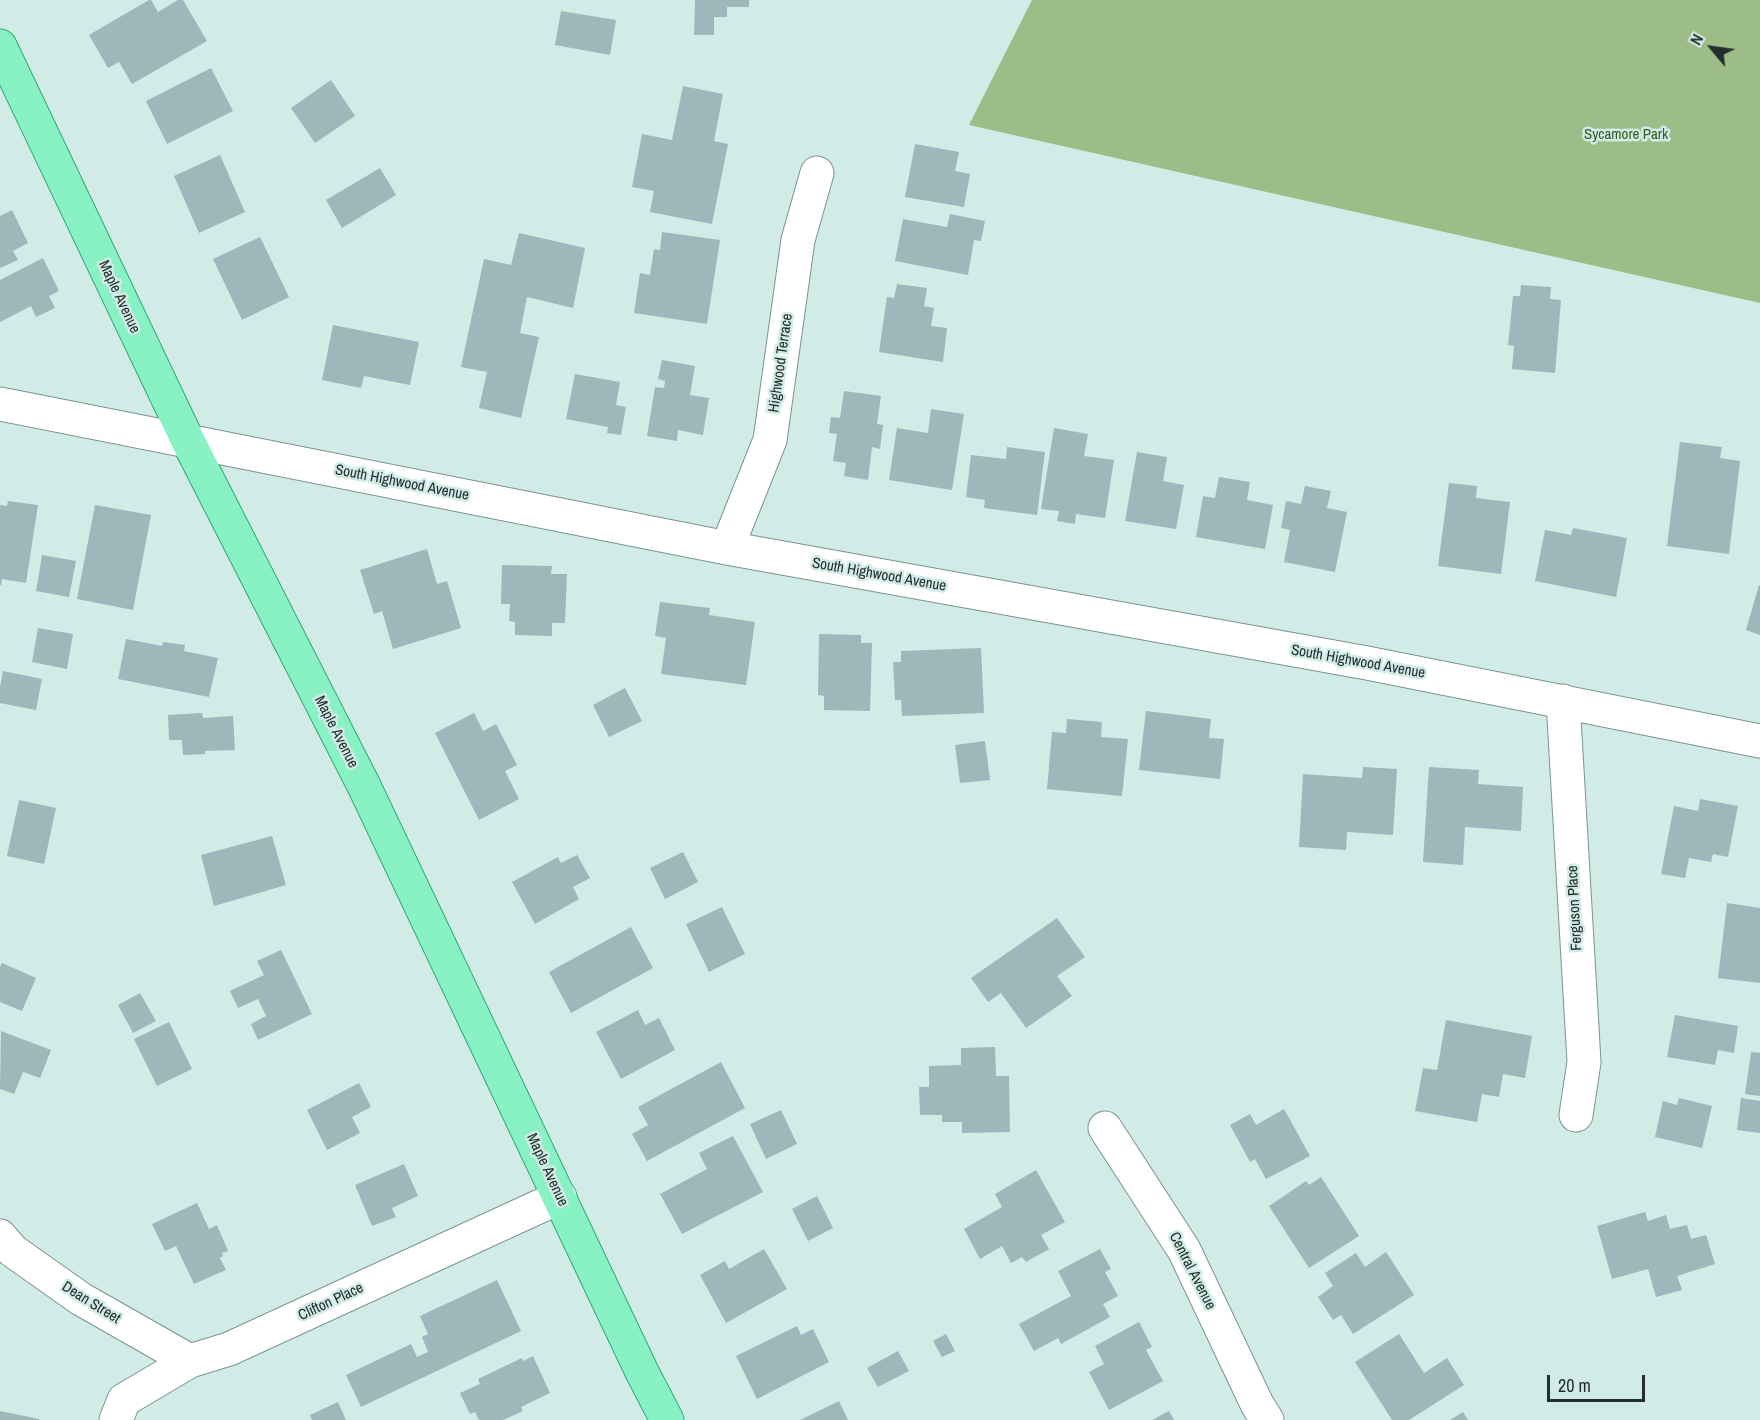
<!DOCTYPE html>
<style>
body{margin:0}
#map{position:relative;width:1760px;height:1420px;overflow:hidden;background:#d1ebe6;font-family:"Archivo Narrow",sans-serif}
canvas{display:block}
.north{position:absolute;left:1682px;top:18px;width:60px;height:60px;-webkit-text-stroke:4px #d1ebe6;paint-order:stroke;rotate:299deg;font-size:16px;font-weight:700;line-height:24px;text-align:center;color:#242e2c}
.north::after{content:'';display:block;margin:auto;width:21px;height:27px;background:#242e2c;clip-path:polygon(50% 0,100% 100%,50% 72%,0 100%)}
.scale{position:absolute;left:1547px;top:1375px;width:98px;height:27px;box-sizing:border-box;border:3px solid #242e2c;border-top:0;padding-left:8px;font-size:18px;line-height:21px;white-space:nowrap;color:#242e2c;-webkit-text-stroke:4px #d1ebe6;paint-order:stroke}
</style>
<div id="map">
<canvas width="1760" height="1420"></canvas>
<div class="north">N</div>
<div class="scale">20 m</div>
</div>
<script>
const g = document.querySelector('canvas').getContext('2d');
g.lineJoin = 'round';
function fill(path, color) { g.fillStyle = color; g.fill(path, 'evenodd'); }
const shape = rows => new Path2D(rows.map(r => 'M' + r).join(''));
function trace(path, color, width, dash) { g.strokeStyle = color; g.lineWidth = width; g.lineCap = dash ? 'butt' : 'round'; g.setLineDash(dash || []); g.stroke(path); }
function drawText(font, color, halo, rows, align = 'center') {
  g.font = font + ' "Archivo Narrow",sans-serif'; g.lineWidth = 5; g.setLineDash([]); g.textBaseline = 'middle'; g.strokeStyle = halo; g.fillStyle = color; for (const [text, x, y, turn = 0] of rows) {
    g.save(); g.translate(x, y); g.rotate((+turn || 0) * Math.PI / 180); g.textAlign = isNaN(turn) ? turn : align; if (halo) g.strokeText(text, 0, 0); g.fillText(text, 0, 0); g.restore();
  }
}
const green = shape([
 [1032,0,1760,0,1760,303,969,125]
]);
const building = shape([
 [149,0,151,0,158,12,178,0,183,0,207,41,132,84,119,62,108,68,89,35],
 [695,0,749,0,749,7,727,7,727,17,714,17,714,35,694,35],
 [561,11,616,20,610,55,555,45],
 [211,68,233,111,167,144,146,101],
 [331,80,355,116,315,143,291,108],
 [683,86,723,94,714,141,728,144,712,224,650,212,654,191,632,187,642,134,672,140],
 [915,144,959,152,955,171,970,174,964,207,905,197],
 [220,155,245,212,199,233,174,176],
 [380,168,396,195,342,228,326,200],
 [12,210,28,243,13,251,18,260,0,268,0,216],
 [950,214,985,221,981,241,974,240,968,275,895,261,903,219,947,227],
 [662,232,720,240,707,324,634,313,640,273,650,275,654,249,660,250],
 [519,233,585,248,573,308,527,297,520,333,539,337,521,418,479,408,487,372,461,367,484,259,511,265],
 [260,237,289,297,242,320,213,259],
 [43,258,59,291,49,296,55,308,36,317,31,306,0,322,0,280],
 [897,284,927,288,924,306,934,308,931,326,947,328,943,362,879,352,887,297,894,298],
 [1521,285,1551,287,1550,299,1561,300,1555,373,1512,369,1514,346,1508,345,1513,296,1520,296],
 [333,325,419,342,410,385,364,376,361,388,322,380],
 [662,360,695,366,690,395,709,398,703,435,678,430,677,441,647,436,655,387,664,388,665,381,658,379],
 [575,374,620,382,616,405,626,407,621,435,607,433,608,427,566,419],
 [844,391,881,396,877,424,883,425,880,449,872,447,868,480,844,476,846,463,833,461,837,434,829,433,831,417,840,418],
 [931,409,964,414,952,490,889,480,897,428,928,433],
 [1054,428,1088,434,1084,456,1114,460,1105,518,1076,514,1075,524,1057,521,1059,511,1041,509],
 [1680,442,1722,447,1720,458,1740,461,1729,554,1667,546],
 [1007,447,1045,452,1037,515,984,508,985,500,966,497,971,455,1006,459],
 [1137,452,1167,457,1163,481,1184,485,1176,529,1125,521],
 [1219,477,1250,482,1247,500,1273,505,1265,549,1196,537,1203,496,1215,498],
 [1449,483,1477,486,1476,498,1510,502,1501,574,1438,566],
 [1305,486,1331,491,1327,508,1347,512,1335,572,1284,562,1290,530,1281,528,1286,501,1301,504],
 [8,501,38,505,26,583,2,579,1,585,0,585,0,505,7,506],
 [95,505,151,515,133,610,77,599],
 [1573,528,1627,538,1616,597,1535,581,1545,530,1571,535],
 [427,549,437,584,447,581,461,628,393,649,382,611,374,614,360,570],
 [42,555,76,561,69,597,36,591],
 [502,565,552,566,551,574,567,574,565,623,552,623,552,636,515,635,515,622,509,621,510,604,501,604],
 [1759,585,1760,586,1760,635,1746,630],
 [660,602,710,608,709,615,755,622,746,685,661,674,666,638,655,636],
 [38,628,73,634,67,669,32,662],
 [819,634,861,635,861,643,872,643,870,711,824,710,824,696,818,695],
 [126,639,162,646,163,642,185,645,184,651,218,658,209,697,118,679],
 [981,648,984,713,902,716,901,700,895,700,893,662,901,662,901,651],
 [3,671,42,679,36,710,0,703,0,687],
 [625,688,642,721,609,737,593,705],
 [1146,711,1211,719,1209,738,1224,739,1220,779,1139,770],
 [202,713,203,718,233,716,235,750,205,751,205,754,183,755,182,740,169,740,168,715],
 [474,713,483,731,496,724,517,765,505,771,519,799,479,820,435,733],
 [1067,719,1102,722,1101,737,1128,739,1122,796,1047,789,1052,732,1066,733],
 [985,741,990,780,960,783,955,745],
 [1363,767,1397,769,1393,835,1347,832,1346,850,1299,847,1303,774,1362,778],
 [1429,767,1479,770,1478,784,1523,787,1521,831,1465,827,1463,865,1423,862],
 [1700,799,1738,806,1728,857,1713,854,1711,862,1689,858,1685,878,1661,874,1674,806,1698,811],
 [19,800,56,808,44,864,7,856],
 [272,836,286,885,214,906,201,855],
 [683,852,698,882,665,899,650,868],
 [577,855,590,878,573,887,579,899,535,924,512,882,558,857,561,863],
 [1727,903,1760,908,1760,983,1718,978],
 [722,907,745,954,709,972,686,924],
 [1057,918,1085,957,1057,976,1072,996,1026,1028,1001,993,988,1002,971,978],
 [631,927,653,968,571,1013,549,972],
 [281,950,312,1014,258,1040,251,1024,266,1016,258,999,238,1008,230,991,264,975,257,961],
 [2,963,36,978,22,1011,0,1002,0,967],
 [140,993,156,1021,133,1033,118,1005],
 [638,1010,645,1025,659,1018,675,1050,621,1079,596,1032],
 [1675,1015,1738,1026,1734,1053,1718,1050,1715,1065,1667,1057],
 [1446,1020,1532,1036,1525,1078,1503,1074,1499,1097,1482,1094,1477,1122,1415,1111,1423,1068,1437,1070],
 [169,1022,192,1069,157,1086,134,1039],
 [1,1031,51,1050,40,1078,23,1072,14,1094,0,1089],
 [995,1047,996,1076,1009,1076,1010,1132,962,1133,962,1122,942,1122,942,1115,920,1115,919,1087,929,1087,929,1066,961,1065,961,1048],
 [1751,1052,1760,1053,1760,1096,1745,1094],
 [721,1062,745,1108,647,1161,632,1134,648,1125,638,1107],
 [359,1083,371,1107,352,1117,360,1133,327,1150,307,1110],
 [1679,1098,1712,1106,1702,1148,1655,1137,1663,1101,1677,1105],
 [1741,1098,1760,1101,1760,1133,1737,1130],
 [1284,1109,1310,1156,1266,1179,1255,1159,1250,1162,1230,1125,1250,1114,1256,1125],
 [781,1110,797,1144,766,1159,750,1124],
 [733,1136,763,1192,682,1234,660,1194,707,1169,699,1153],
 [404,1164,418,1196,392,1208,396,1217,372,1226,355,1185],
 [1036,1170,1065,1222,1041,1235,1049,1249,1026,1262,1022,1257,1011,1263,1002,1246,980,1259,964,1229,1002,1207,995,1194],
 [1321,1177,1359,1236,1309,1268,1269,1206,1306,1181,1309,1185],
 [817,1196,833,1228,808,1241,792,1209],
 [197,1203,209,1229,217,1225,228,1251,222,1253,223,1256,220,1258,226,1270,194,1284,176,1246,165,1251,152,1224],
 [1645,1212,1648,1221,1666,1215,1670,1229,1687,1225,1691,1239,1706,1235,1715,1264,1677,1276,1682,1290,1656,1297,1648,1269,1612,1279,1597,1226],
 [764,1249,787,1289,726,1323,700,1275,725,1261,729,1269],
 [1100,1249,1111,1269,1105,1272,1118,1296,1103,1304,1110,1317,1061,1344,1058,1338,1034,1351,1019,1324,1071,1296,1058,1271],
 [1386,1252,1414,1295,1353,1334,1341,1315,1333,1320,1318,1297,1333,1286,1325,1273,1356,1253,1365,1267],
 [497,1280,521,1331,361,1407,346,1375,411,1344,417,1357,428,1352,422,1337,428,1334,420,1316],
 [1139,1322,1152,1347,1146,1350,1163,1381,1109,1410,1089,1372,1104,1364,1095,1346],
 [797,1326,801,1335,813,1329,829,1362,757,1399,736,1356],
 [946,1334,955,1351,942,1357,933,1341],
 [1399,1334,1424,1373,1447,1358,1464,1385,1409,1420,1392,1420,1355,1362],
 [898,1351,909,1371,878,1387,867,1368],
 [533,1356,550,1393,521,1407,523,1411,503,1420,479,1420,475,1412,470,1414,460,1393,480,1384,478,1379,522,1358,523,1361],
 [839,1401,848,1420,800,1420],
 [338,1402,346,1420,312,1420,310,1415],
 [0,1411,39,1419,39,1420,0,1420],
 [1169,1411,1174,1420,1152,1420],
 [1463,1412,1468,1420,1450,1420]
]);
const minor = shape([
 [0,404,727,548,1367,663,1760,741],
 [727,548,770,440,798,240,817,173],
 [1563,701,1584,1062,1576,1115],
 [1105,1128,1184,1250,1257,1404,1267,1420],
 [0,1236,13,1251,81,1299,190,1361],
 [116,1420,124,1400,190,1361,229,1349,560,1197]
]);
const major = shape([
 [0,46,188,441,364,786,642,1372,667,1420]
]);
const parkNames = [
 ["Sycamore Park",1626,135]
];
const streetNames = [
 ["Maple Avenue",119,297,65],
 ["Highwood Terrace",781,363,-82],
 ["South Highwood Avenue",402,483,11],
 ["South Highwood Avenue",879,575,10],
 ["South Highwood Avenue",1358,662,10],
 ["Maple Avenue",336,732,63],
 ["Ferguson Place",1575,908,-93],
 ["Maple Avenue",547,1170,65],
 ["Central Avenue",1192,1271,63],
 ["Clifton Place",331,1302,-25],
 ["Dean Street",91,1303,32]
];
fill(green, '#9cbd87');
fill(building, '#9eb7bb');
trace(minor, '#7c9490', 35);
trace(major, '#33a875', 35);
trace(minor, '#fff', 33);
trace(major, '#89f2c4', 33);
drawText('15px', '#37571f', '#d1ebe6', parkNames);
drawText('15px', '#242e2c', '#d1ebe6', streetNames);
</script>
